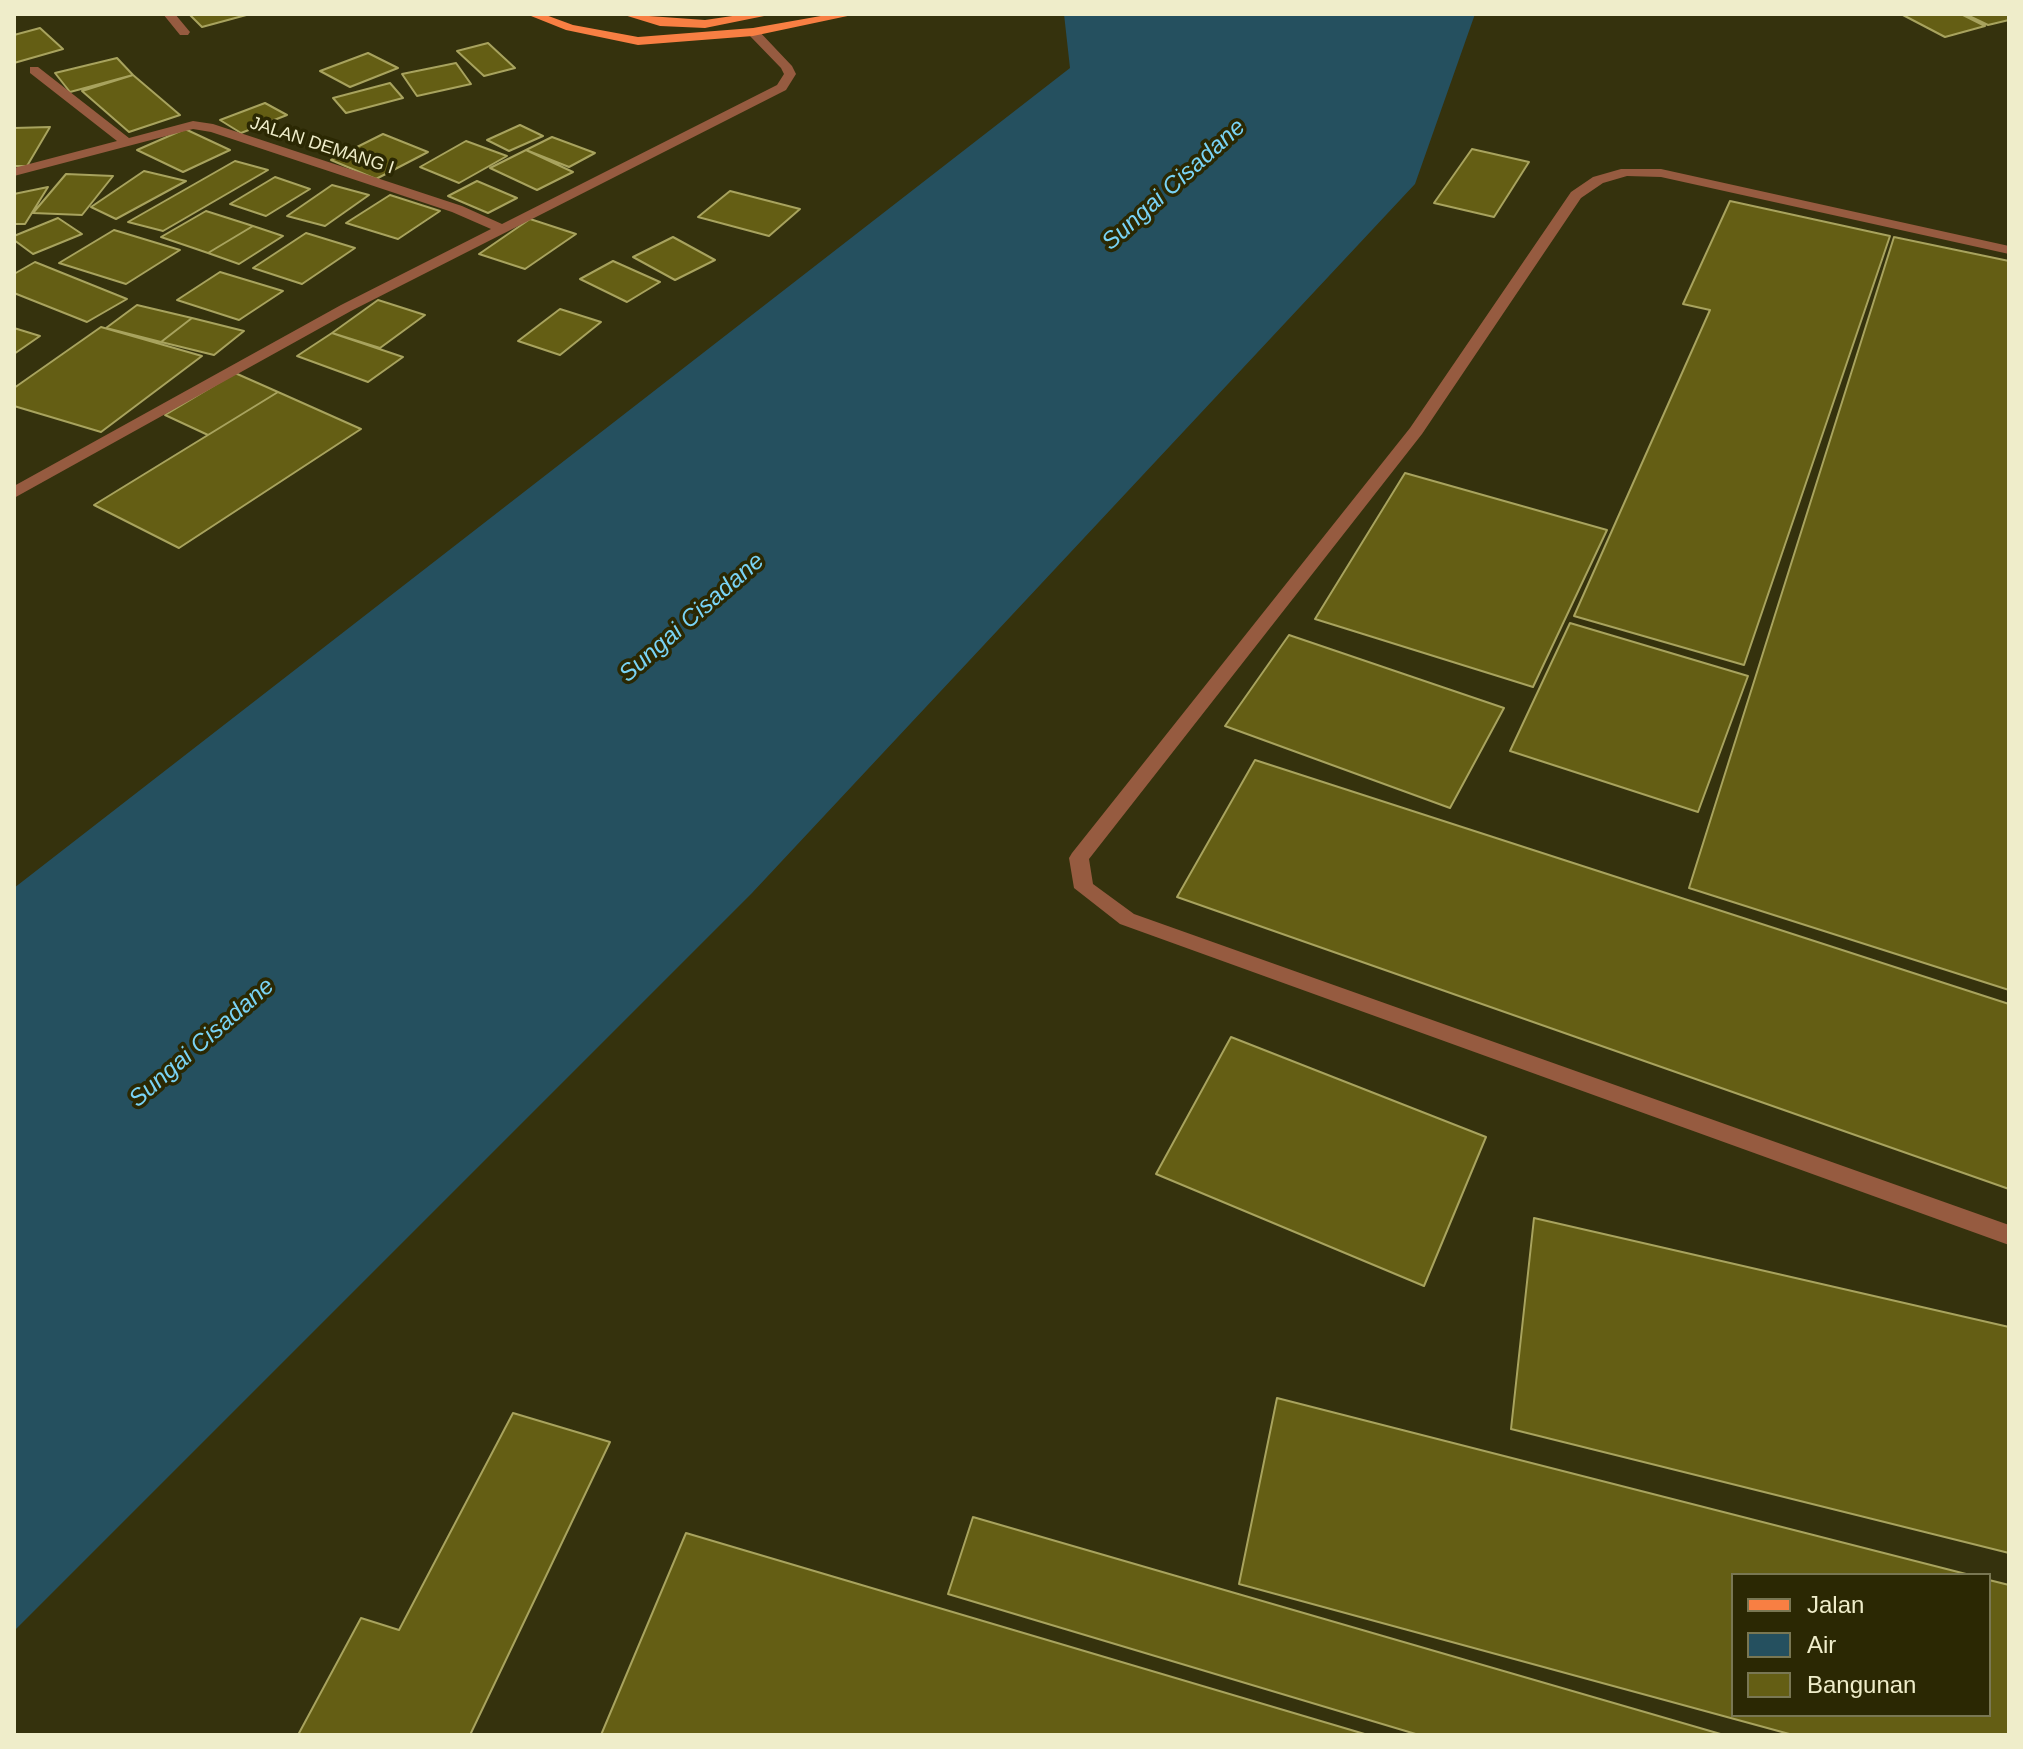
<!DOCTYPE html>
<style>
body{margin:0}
#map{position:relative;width:2023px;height:1749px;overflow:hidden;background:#35320d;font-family:Arial,sans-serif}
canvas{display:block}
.frame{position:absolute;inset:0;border:16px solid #efedca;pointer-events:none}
.legend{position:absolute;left:1731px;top:1573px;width:260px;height:144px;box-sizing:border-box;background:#2b2803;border:2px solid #797753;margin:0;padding:10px 14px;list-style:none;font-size:24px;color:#efedca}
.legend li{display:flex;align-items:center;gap:16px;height:40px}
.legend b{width:40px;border:2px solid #797753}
</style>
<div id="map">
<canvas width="2023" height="1749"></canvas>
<div class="frame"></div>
<ul class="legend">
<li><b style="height:10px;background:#f87f43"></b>Jalan</li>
<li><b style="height:22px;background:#25505f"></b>Air</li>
<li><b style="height:22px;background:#645e14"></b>Bangunan</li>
</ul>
</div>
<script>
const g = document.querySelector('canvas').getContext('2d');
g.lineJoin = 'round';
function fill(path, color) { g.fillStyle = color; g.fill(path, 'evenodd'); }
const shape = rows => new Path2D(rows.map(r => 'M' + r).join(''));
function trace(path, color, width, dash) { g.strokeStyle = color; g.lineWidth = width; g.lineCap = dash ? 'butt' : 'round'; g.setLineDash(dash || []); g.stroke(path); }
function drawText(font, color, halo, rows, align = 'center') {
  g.font = font + ' Arial,sans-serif'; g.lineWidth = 7; g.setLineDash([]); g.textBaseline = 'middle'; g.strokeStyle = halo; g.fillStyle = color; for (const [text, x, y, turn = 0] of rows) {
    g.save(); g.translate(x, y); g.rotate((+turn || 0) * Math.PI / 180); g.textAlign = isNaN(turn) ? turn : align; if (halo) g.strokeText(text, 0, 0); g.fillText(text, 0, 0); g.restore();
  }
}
const water = shape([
 [1064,14,1475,14,1415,184,752,893,14,1631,14,888,1070,68]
]);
const building = shape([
 [189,14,250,14,202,27,189,14],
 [1901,14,1961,14,1985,26,1945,37,1901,14],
 [1965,14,2009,14,2009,20,1988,25,1965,14],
 [40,28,63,49,14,63,14,35,40,28],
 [488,43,515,68,484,76,457,51,488,43],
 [368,53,398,68,350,87,320,71,368,53],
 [117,58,133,75,70,92,55,73,117,58],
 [456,63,471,84,417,96,402,74,456,63],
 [133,75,180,115,129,132,82,91,133,75],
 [390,83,403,98,346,113,333,98,390,83],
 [265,103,287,115,241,133,220,120,265,103],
 [520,125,543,136,509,151,487,140,520,125],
 [50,127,27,166,14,166,14,128,50,127],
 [185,129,230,150,183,172,137,150,185,129],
 [383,134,428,152,376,179,331,160,383,134],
 [552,137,595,153,569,167,526,150,552,137],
 [466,141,507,156,459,183,420,167,466,141],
 [1472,149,1529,162,1494,217,1434,203,1472,149],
 [526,150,573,172,537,190,490,168,526,150],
 [235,161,268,170,163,231,128,222,235,161],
 [144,171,186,181,116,219,91,207,144,171],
 [66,174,113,176,82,215,33,213,66,174],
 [275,177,310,189,266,216,230,204,275,177],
 [477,181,517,198,488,213,448,196,477,181],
 [332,185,369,195,325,226,287,216,332,185],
 [48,187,25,224,14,224,14,194,48,187],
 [730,191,800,209,769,236,698,217,730,191],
 [390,195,440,211,398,239,346,223,390,195],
 [1730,201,1890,236,1744,665,1574,616,1710,310,1683,304,1730,201],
 [206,211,253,226,208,253,161,237,206,211],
 [58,218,82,234,33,254,14,240,14,236,58,218],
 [530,219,576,234,525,269,479,254,530,219],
 [253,226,283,236,239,264,208,253,253,226],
 [114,230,180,250,126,284,59,263,114,230],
 [306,233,355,248,302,284,253,268,306,233],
 [673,237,715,260,675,280,633,257,673,237],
 [1894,237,2009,261,2009,990,1689,888,1894,237],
 [613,261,660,282,627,302,580,279,613,261],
 [35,262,127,299,87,322,14,293,14,274,35,262],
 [220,272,283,291,239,320,177,300,220,272],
 [378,300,425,315,380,348,332,333,378,300],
 [137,305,192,318,161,342,106,328,137,305],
 [560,309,601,322,560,355,518,341,560,309],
 [192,318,244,331,214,355,161,342,192,318],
 [101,327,202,356,101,432,14,406,14,388,101,327],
 [14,328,40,336,14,354,14,328],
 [332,333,403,357,368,382,297,356,332,333],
 [235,373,278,392,208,435,165,415,235,373],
 [278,392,361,429,179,548,94,505,278,392],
 [1405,473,1607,530,1533,687,1315,619,1405,473],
 [1570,623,1748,676,1698,812,1510,751,1570,623],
 [1289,635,1504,708,1450,808,1225,726,1289,635],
 [1255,760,2009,1004,2009,1189,1177,897,1255,760],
 [1231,1037,1486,1137,1424,1286,1156,1174,1231,1037],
 [1534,1218,2009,1327,2009,1553,1511,1429,1534,1218],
 [1277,1398,1970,1575,1733,1575,1733,1715,1989,1715,1989,1580,2009,1585,2009,1735,1793,1735,1239,1584,1277,1398],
 [513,1413,610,1442,470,1735,298,1735,361,1618,399,1630,513,1413],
 [973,1517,1724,1735,1419,1735,948,1594,973,1517],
 [686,1533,1368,1735,601,1735,686,1533]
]);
const service = shape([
 [1621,169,1661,169,2009,246,2009,254,1661,177,1627,176,1603,183,1581,198,1422,434,1089,859,1093,884,1134,914,2009,1225,2009,1245,1120,924,1074,888,1069,858,1072,853,1410,428,1571,192,1593,177,1621,169]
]);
const minor = shape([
 [163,14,175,14,190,32,188,35,180,35,163,14],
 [749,29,757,29,792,66,796,74,786,90,351,311,14,498,14,486,341,305,491,229,452,212,211,132,193,129,14,176,14,168,117,141,30,73,30,67,38,67,129,138,193,121,213,124,462,206,502,224,777,85,784,74,781,68,749,35,749,29]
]);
const primary = shape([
 [526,14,543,14,573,25,638,37,753,28,832,14,857,14,753,36,638,45,566,30,526,14],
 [621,14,705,20,746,14,774,14,705,28,660,26,621,14]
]);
const farStreetnames = [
 ["JALAN DEMANG I",322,146,18]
];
const waterNames = [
 ["Sungai Cisadane",1174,185,-42],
 ["Sungai Cisadane",692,618,-41],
 ["Sungai Cisadane",202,1043,-41]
];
fill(water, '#25505f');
fill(building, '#645e14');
trace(building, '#a8a35e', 2);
fill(service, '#965b40');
fill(minor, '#965b40');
fill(primary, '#f87f43');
drawText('18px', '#efedca', '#2b2803', farStreetnames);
drawText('italic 24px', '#79d3f5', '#2b2803', waterNames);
</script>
